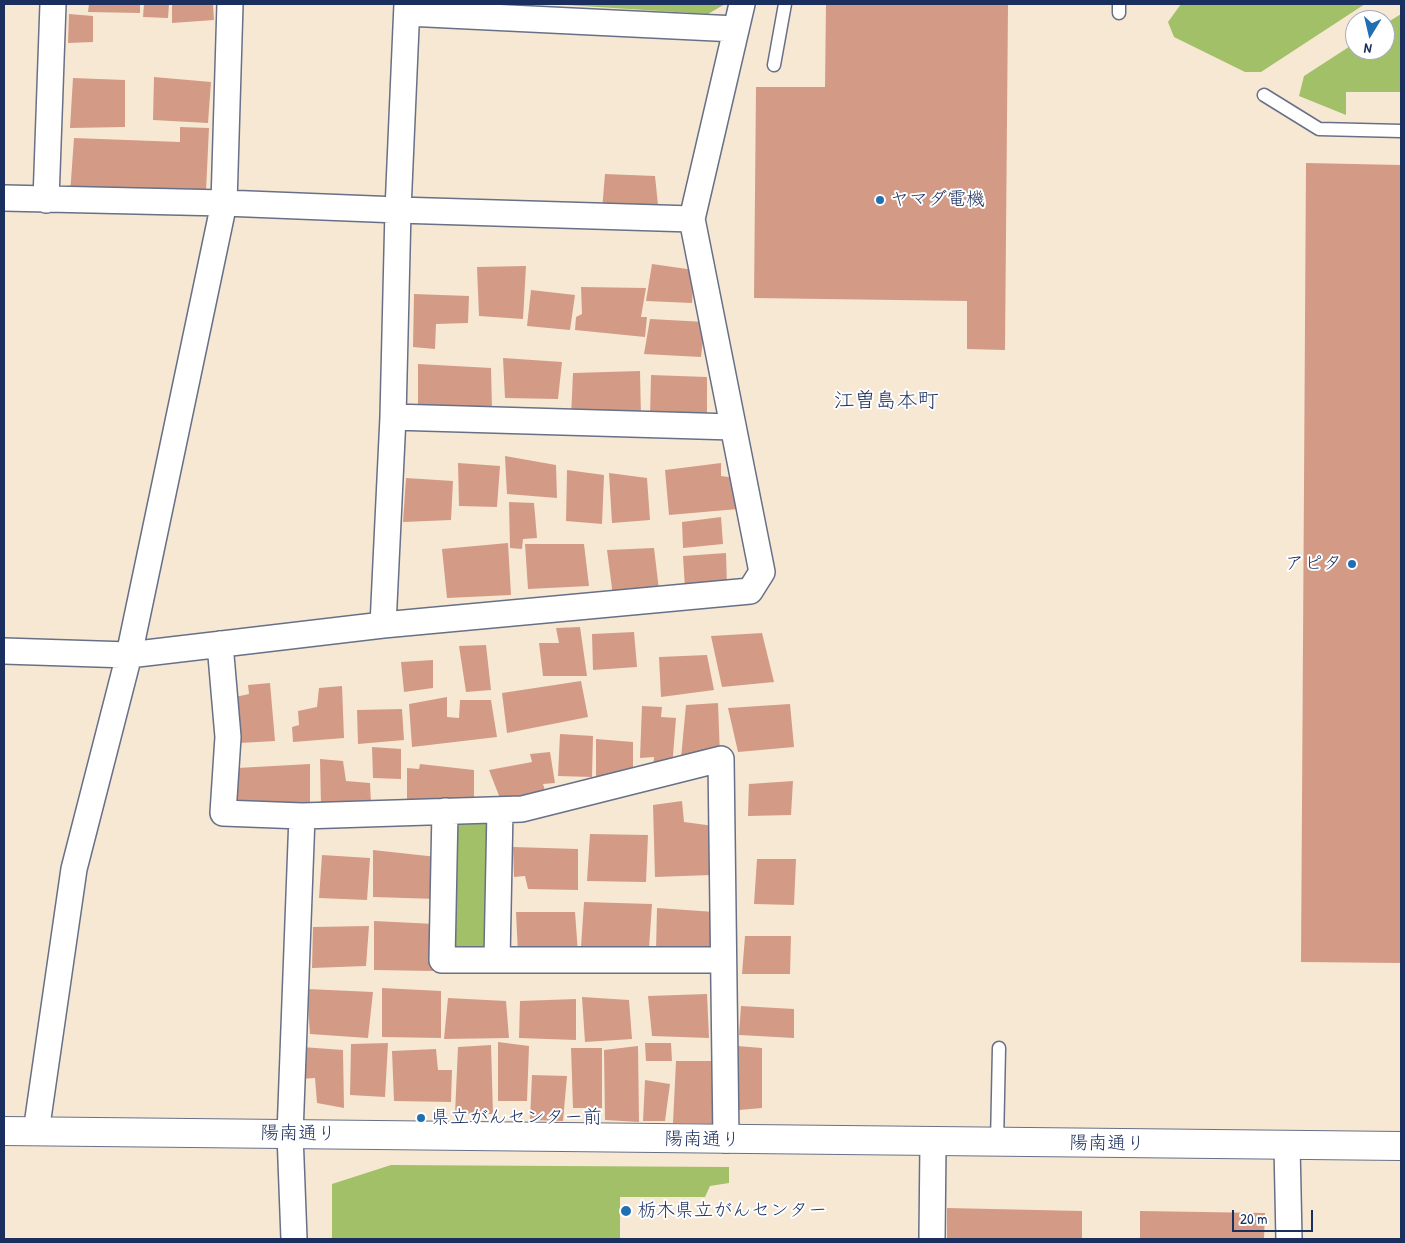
<!DOCTYPE html>
<meta charset="utf-8">
<style>
body{margin:0}
#map{position:relative;width:1405px;height:1243px;overflow:hidden;background:#f7e8d4;font-family:"Patrick Hand",sans-serif}
canvas{display:block}
.frame{position:absolute;inset:0;border:5px solid #1b2f5e;pointer-events:none}
.north{position:absolute;left:1345px;top:10px;width:50px;height:50px;box-sizing:border-box;background:#fff;border:1px solid #a4acbf;border-radius:50%;rotate:189deg;font-size:14px;font-weight:700;line-height:20px;text-align:center;color:#1b2f5e}
.north::after{content:'';display:block;margin:auto;width:18px;height:22px;background:#1f6fb2;clip-path:polygon(50% 0,100% 100%,50% 72%,0 100%)}
.scale{position:absolute;left:1232px;top:1210px;width:81px;height:22px;box-sizing:border-box;border:2px solid #1b2f5e;border-top:0;padding-left:6px;font-size:15px;line-height:18px;white-space:nowrap;color:#1b2f5e;-webkit-text-stroke:4px #fff;paint-order:stroke}
</style>
<div id="map">
<canvas width="1405" height="1243"></canvas>
<div class="frame"></div>
<div class="north">N</div>
<div class="scale">20 m</div>
</div>
<script>
const g = document.querySelector('canvas').getContext('2d');
g.lineJoin = 'round';
function fill(path, color) { g.fillStyle = color; g.fill(path, 'evenodd'); }
const shape = rows => new Path2D(rows.map(r => 'M' + r).join(''));
function trace(path, color, width, dash) { g.strokeStyle = color; g.lineWidth = width; g.lineCap = dash ? 'butt' : 'round'; g.setLineDash(dash || []); g.stroke(path); }
function drawText(font, color, halo, rows, align = 'center') {
  g.font = font + ' "Patrick Hand","Klee One",sans-serif'; g.lineWidth = 4; g.setLineDash([]); g.textBaseline = 'middle'; g.strokeStyle = halo; g.fillStyle = color; for (const [text, x, y, turn = 0] of rows) {
    g.save(); g.translate(x, y); g.rotate((+turn || 0) * Math.PI / 180); g.textAlign = isNaN(turn) ? turn : align; if (halo) g.strokeText(text, 0, 0); g.fillText(text, 0, 0); g.restore();
  }
}
const green = shape([
 [550,4,725,4,708,14],
 [1181,4,1365,4,1261,72,1245,72,1174,37,1168,22],
 [1401,14,1401,92,1346,92,1346,115,1299,96,1304,76,1355,43,1355,50,1385,50,1385,24],
 [460,821,486,821,492,828,490,946,484,955,451,947,455,828],
 [391,1165,729,1167,729,1183,710,1186,705,1197,620,1197,620,1239,332,1239,332,1184]
]);
const building = shape([
 [89,4,140,4,140,13,88,12],
 [144,4,169,4,168,18,143,17],
 [172,4,213,4,214,20,172,23],
 [826,4,1008,5,1005,350,967,349,967,301,754,298,756,87,825,87],
 [69,14,93,16,93,42,68,43],
 [154,77,211,82,208,123,153,120],
 [73,78,125,80,125,127,70,128],
 [180,127,209,128,206,191,70,194,74,138,180,142],
 [1306,163,1401,165,1401,963,1301,962],
 [605,174,655,176,658,205,602,210],
 [652,264,694,270,692,303,646,301],
 [526,266,523,319,479,316,477,267],
 [581,287,646,288,641,317,647,317,645,337,575,330,576,317,582,314],
 [531,290,575,295,570,330,527,326],
 [414,294,469,296,468,323,436,324,435,349,413,347],
 [650,319,705,322,701,357,644,354],
 [503,358,562,362,558,399,505,398],
 [418,364,491,368,492,409,418,409],
 [640,371,641,418,571,417,573,373],
 [651,375,707,377,707,418,650,418],
 [505,456,556,465,557,498,507,494],
 [458,463,500,466,497,507,459,506],
 [721,463,721,476,736,478,738,509,669,515,665,470],
 [567,470,604,475,602,524,566,521],
 [609,473,647,478,650,520,612,523],
 [406,478,453,481,451,520,403,522],
 [509,502,534,503,537,538,523,539,522,549,510,548],
 [721,517,723,544,683,548,682,522],
 [508,543,511,595,447,598,442,549],
 [525,544,584,544,589,586,528,589],
 [654,548,659,590,613,596,607,550],
 [726,553,727,586,685,589,683,556],
 [580,627,587,676,543,676,539,643,559,643,556,628],
 [634,632,637,667,593,670,592,634],
 [762,633,774,682,722,687,711,636],
 [486,645,491,690,466,692,459,646],
 [707,655,714,690,661,697,659,657],
 [433,660,433,688,404,692,401,662],
 [581,681,588,717,507,733,502,693],
 [270,683,275,741,240,743,235,697,249,694,248,685],
 [342,686,344,738,293,742,292,727,299,725,298,711,317,707,319,688],
 [447,697,447,717,459,718,460,700,491,700,497,737,412,747,409,704],
 [718,703,720,756,681,758,686,705],
 [790,704,794,747,738,752,728,708],
 [642,706,662,707,661,717,676,718,672,768,653,768,654,757,640,758],
 [402,709,404,740,358,744,357,710],
 [560,734,593,736,592,777,558,776],
 [596,739,633,742,633,776,596,776],
 [372,747,401,749,401,779,373,778],
 [550,752,555,783,543,784,548,800,503,806,489,770,532,762,530,754],
 [320,759,343,761,346,781,370,783,371,804,321,805],
 [310,764,310,804,236,808,237,768],
 [420,764,474,770,474,807,407,806,407,768,419,769],
 [793,781,791,815,748,816,749,784],
 [682,801,684,822,714,826,711,875,655,877,653,805],
 [590,834,648,835,646,882,587,881],
 [513,847,578,849,578,890,528,889,525,876,514,877],
 [373,850,437,857,437,899,373,897],
 [322,855,370,858,367,900,319,898],
 [757,859,796,859,794,905,754,904],
 [584,902,652,904,649,948,581,947],
 [657,908,715,912,714,955,656,951],
 [516,912,575,912,578,953,518,954],
 [374,921,435,924,434,971,374,970],
 [369,926,366,966,312,968,313,927],
 [745,936,791,936,790,974,742,974],
 [382,988,441,991,441,1038,382,1037],
 [307,989,373,992,368,1038,310,1034],
 [707,994,709,1038,652,1036,648,996],
 [582,997,629,1000,632,1039,585,1042],
 [448,998,506,1001,509,1038,444,1039],
 [576,999,576,1040,519,1038,520,1001],
 [741,1006,794,1009,794,1038,739,1035],
 [498,1042,529,1046,527,1101,498,1101],
 [388,1043,385,1097,350,1095,351,1044],
 [645,1043,671,1043,672,1061,646,1061],
 [491,1045,493,1114,455,1114,458,1047],
 [638,1046,639,1122,605,1120,604,1050],
 [737,1046,762,1048,762,1108,739,1110],
 [302,1047,343,1050,344,1108,317,1103,315,1078,300,1079],
 [571,1048,602,1048,602,1108,573,1108],
 [436,1049,438,1070,452,1070,451,1102,394,1101,392,1051],
 [676,1061,714,1061,716,1124,673,1123],
 [532,1075,567,1076,563,1121,530,1120],
 [645,1080,670,1084,665,1121,643,1121],
 [947,1208,1082,1211,1082,1239,947,1239],
 [1140,1211,1265,1213,1264,1239,1140,1239]
]);
const service = shape([
 [1119,4,1119,13],
 [774,65,785,4],
 [1264,95,1319,129,1401,131],
 [997,1143,999,1048]
]);
const minor = shape([
 [407,13,736,29],
 [4,198,224,203,398,210,692,219],
 [46,200,53,4],
 [393,417,733,427],
 [383,625,393,417,398,210,407,4],
 [220,644,228,737,223,813,302,816],
 [4,651,129,655,383,625,750,591,762,572,692,219,742,4],
 [445,811,442,960,723,960],
 [497,960,500,810],
 [36,1132,74,869,129,655,224,203,230,4],
 [1287,1146,1289,1239],
 [294,1239,290,1134,302,816,522,809,721,759,726,1140],
 [932,1239,933,1143]
]);
const tertiary = shape([
 [4,1131,1401,1146]
]);
const markers = [
 [880,200,5,"#1f6fb2"],
 [1352,564,5,"#1f6fb2"],
 [421,1118,5,"#1f6fb2"],
 [626,1211,6,"#1f6fb2"]
];
const poiNames = [
 ["ヤマダ電機",890,200],
 ["アピタ",1342,564,"right"],
 ["県立がんセンター前",431,1118],
 ["栃木県立がんセンター",637,1211]
];
const streetNames = [
 ["陽南通り",298,1134,1],
 ["陽南通り",702,1140,1],
 ["陽南通り",1107,1144,1]
];
const quarterNames = [
 ["江曽島本町",886,401]
];
fill(green, '#a2c067');
fill(building, '#d39b86');
trace(service, '#687087', 15);
trace(minor, '#687087', 28);
trace(tertiary, '#687087', 30);
trace(service, '#fff', 12);
trace(minor, '#fff', 25);
trace(tertiary, '#fff', 28);
for (const [x, y, r, color] of markers) { const dot = new Path2D(); dot.arc(x, y, r, 0, 2 * Math.PI); g.fillStyle = color; g.fill(dot); trace(dot, '#fff', 2); }
drawText('19px', '#1b2f5e', '#fff', poiNames, 'left');
drawText('19px', '#1b2f5e', '#fff', streetNames);
drawText('21px', '#1b2f5e', '#fff', quarterNames);
</script>
